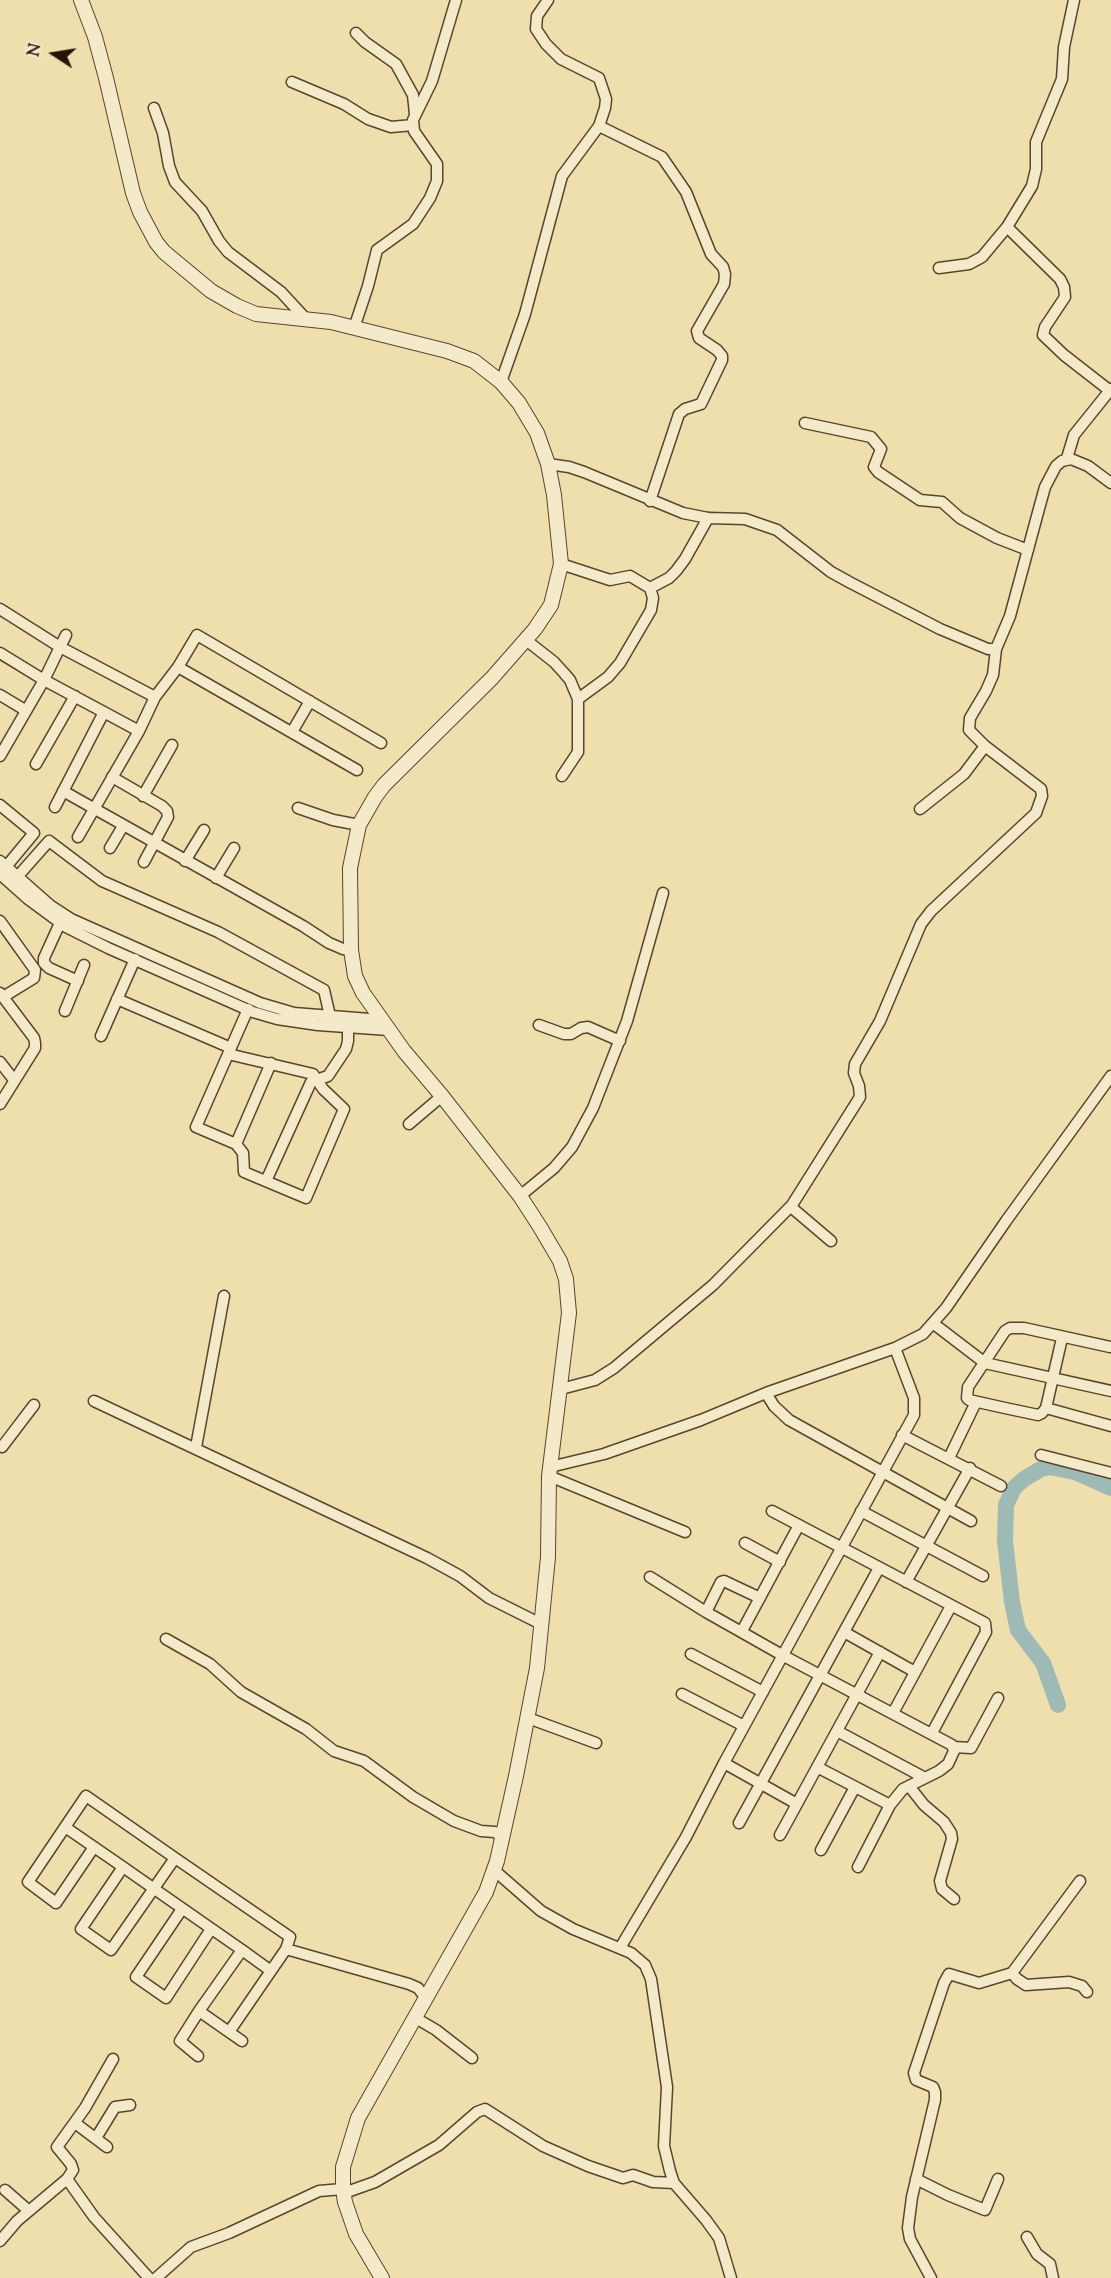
<!DOCTYPE html>
<style>
body{margin:0}
#map{position:relative;width:1111px;height:2278px;overflow:hidden;background:#eedfac;font-family:"Sorts Mill Goudy",serif}
canvas{display:block}
.north{position:absolute;left:24px;top:24px;width:60px;height:60px;-webkit-text-stroke:4px #f4eac9;paint-order:stroke;rotate:282deg;font-size:16px;font-weight:700;line-height:24px;text-align:center;color:#271204}
.north::after{content:'';display:block;margin:auto;width:21px;height:27px;background:#271204;clip-path:polygon(50% 0,100% 100%,50% 72%,0 100%)}
</style>
<div id="map">
<canvas width="1111" height="2278"></canvas>
<div class="north">N</div>
</div>
<script>
const g = document.querySelector('canvas').getContext('2d');
g.lineJoin = 'round';
const shape = rows => new Path2D(rows.map(r => 'M' + r).join(''));
function trace(path, color, width, dash) { g.strokeStyle = color; g.lineWidth = width; g.lineCap = dash ? 'butt' : 'round'; g.setLineDash(dash || []); g.stroke(path); }
const river = shape([
 [1058,1705,1043,1663,1018,1630,1012,1602,1005,1541,1006,1505,1014,1488,1024,1479,1041,1469,1049,1467,1075,1472,1111,1488]
]);
const minor = shape([
 [356,33,365,42,396,64,413,95,415,114],
 [292,82,344,104,368,119,391,127,413,125],
 [154,108,163,133,169,166,175,182,202,211,219,241,228,252,281,292,305,318],
 [599,126,662,157,686,192,711,254,723,267,725,274,724,284,697,331,699,338,717,350,722,356,722,360,701,404,685,409,679,414,650,501],
 [1007,227,1060,279,1064,287,1065,297,1045,327,1043,335,1064,355,1109,390],
 [939,268,969,264,982,257,1007,227,1032,186,1036,169,1036,142,1062,79,1064,47,1074,0],
 [354,328,368,286,377,250,413,224,430,198,437,181,437,164,414,131,413,120,432,81,456,0],
 [501,382,525,314,562,176,599,126,605,108,606,99,599,78,561,59,546,44,536,29,537,16,548,0],
 [805,423,871,437,881,449,874,467,878,472,920,500,942,502,960,518,997,538,1028,550],
 [1067,458,1074,435,1111,389],
 [548,464,569,467,584,472,683,513,708,518,745,519,777,530,831,572,851,583,940,629,988,649,996,649,1010,616,1040,505,1045,487,1056,466,1062,461,1071,459,1088,466,1111,483],
 [561,564,610,580,630,576,650,588,669,578,676,571,685,559,708,518],
 [0,609,60,647,44,680,0,756],
 [66,635,60,647,155,697,139,731,78,837],
 [526,640,554,662,564,673,570,680,578,699,578,752,562,776],
 [0,653,44,680,139,731],
 [178,667,357,770],
 [0,695,25,710],
 [155,697,178,667,197,635,381,743],
 [578,699,608,677,620,663,651,610,653,598,650,588],
 [292,732,310,701],
 [36,764,75,696],
 [112,777,162,806,167,811,168,817,144,862],
 [63,791,303,926,329,943,343,949,351,950],
 [143,796,172,745],
 [0,805,34,833,0,874,28,899,66,927,108,948,253,1012,277,1019,318,1025,389,1030],
 [55,807,104,712],
 [298,808,333,820,359,825],
 [920,809,964,774,985,746],
 [110,848,123,826],
 [0,861,51,906,71,919,260,1003,294,1013,382,1020],
 [185,861,204,830],
 [18,876,49,841,102,881,218,932,324,990,330,1016],
 [216,878,234,848],
 [0,921,35,970,34,978,3,997],
 [60,923,44,958,44,963,49,968,78,981],
 [0,993,34,1038,35,1043,35,1048,0,1104],
 [117,999,231,1048],
 [65,1011,84,965],
 [539,1025,564,1034,571,1034,581,1028,588,1027,620,1041],
 [101,1036,135,959],
 [228,1054,313,1074,323,1089,344,1109,306,1198,244,1172,243,1153,236,1144,196,1127,248,1009],
 [0,1062,14,1080],
 [409,1124,442,1096],
 [236,1144,271,1063],
 [266,1181,311,1082,328,1076,346,1049,348,1041,348,1023],
 [520,1196,554,1168,572,1147,593,1108,627,1021,663,893],
 [791,1207,831,1241],
 [934,1324,985,1363,1111,1391],
 [1062,1338,1046,1408,1042,1413,1038,1415,1005,1408,969,1400,967,1398,968,1387,1005,1331,1010,1328,1024,1328,1110,1347],
 [561,1389,595,1380,614,1368,713,1285,792,1205,860,1097,859,1086,854,1073,855,1064,880,1021,921,924,931,911,1036,813,1042,796,1041,789,985,746,969,730,970,718,986,691,993,675,996,649],
 [766,1393,774,1406,789,1420,971,1521],
 [94,1401,427,1558,460,1576,489,1598,541,1624],
 [1046,1408,1111,1426],
 [902,1435,1001,1486],
 [2,1447,34,1405],
 [196,1447,224,1296],
 [1041,1455,1111,1473],
 [949,1458,976,1402],
 [550,1467,604,1454,701,1420,766,1393,895,1348,923,1334,946,1308,1006,1221,1111,1076],
 [549,1476,685,1532],
 [772,1511,985,1623,986,1632,932,1733],
 [861,1511,983,1576],
 [745,1543,780,1562],
 [650,1577,706,1612,782,1655,952,1745,954,1751,948,1764,939,1771,903,1789,890,1805,858,1867],
 [906,1582,970,1468],
 [706,1612,721,1582,724,1581,760,1598],
 [742,1631,799,1525],
 [844,1632,915,1672],
 [166,1639,210,1664,241,1692,306,1729,334,1751,364,1761,413,1797,454,1821,481,1831,495,1832,503,1838],
 [691,1654,763,1692],
 [682,1694,744,1726],
 [893,1713,951,1606],
 [528,1718,596,1743],
 [837,1731,925,1778],
 [954,1747,971,1748,998,1698],
 [724,1763,797,1804],
 [817,1767,890,1805],
 [909,1786,924,1805,944,1822,951,1833,952,1839,940,1881,942,1889,954,1899],
 [739,1823,879,1568],
 [65,1827,86,1796,175,1858,111,1950,81,1929,123,1867],
 [780,1835,880,1652],
 [94,1847,56,1903,28,1882,65,1827,123,1867,153,1888,242,1950],
 [821,1850,855,1787],
 [175,1858,290,1937,286,1949,229,2032,199,2011,180,2041,198,2056],
 [494,1870,541,1911,573,1929,631,1953,645,1965,651,1979,667,2087,664,2146,670,2171,674,2183,706,2220,719,2238,731,2278],
 [182,1909,136,1977,166,1998,211,1929],
 [620,1948,686,1837,724,1763,914,1415,914,1398,895,1348],
 [286,1949,409,1984,418,1988,425,1997],
 [1012,1973,1017,1979,1026,1985,1069,1982,1082,1986,1087,1992],
 [199,2011,242,1950,271,1971],
 [414,2017,436,2030,472,2058],
 [229,2032,242,2041],
 [75,2123,107,2147],
 [96,2138,115,2107,130,2105],
 [67,2179,94,2217,149,2278],
 [916,2179,948,2195,985,2210,998,2179],
 [5,2190,29,2211],
 [344,2193,375,2182,439,2145,477,2112,485,2109,543,2146,588,2166,623,2178,633,2175,653,2182,674,2183],
 [1027,2237,1037,2254,1050,2264,1053,2278],
 [0,2241,17,2221,67,2179,73,2170,71,2164,57,2147,85,2108,113,2059],
 [156,2278,191,2247,229,2233,319,2191,343,2189],
 [931,2278,910,2239,908,2228,912,2197,935,2100,935,2092,933,2087,916,2080,914,2073,944,1983,949,1974,979,1983,1012,1973,1080,1881]
]);
const tertiary = shape([
 [81,0,95,37,106,78,133,193,140,212,156,242,164,252,211,291,237,306,256,314,331,322,447,351,474,361,501,382,519,403,537,433,548,464,554,495,561,564,551,605,535,629,492,678,384,785,375,797,359,825,350,868,351,950,355,976,363,993,404,1051,442,1096,520,1196,540,1227,560,1261,566,1279,569,1313,549,1476,548,1557,537,1668,516,1776,497,1861,486,1892,358,2118,343,2167,343,2189,345,2202,356,2234,382,2278]
]);
trace(river, '#9dbab4', 16);
trace(minor, '#59452e', 13);
trace(tertiary, '#59452e', 16);
trace(minor, '#f4eac9', 10);
trace(tertiary, '#f4eac9', 14);
</script>
